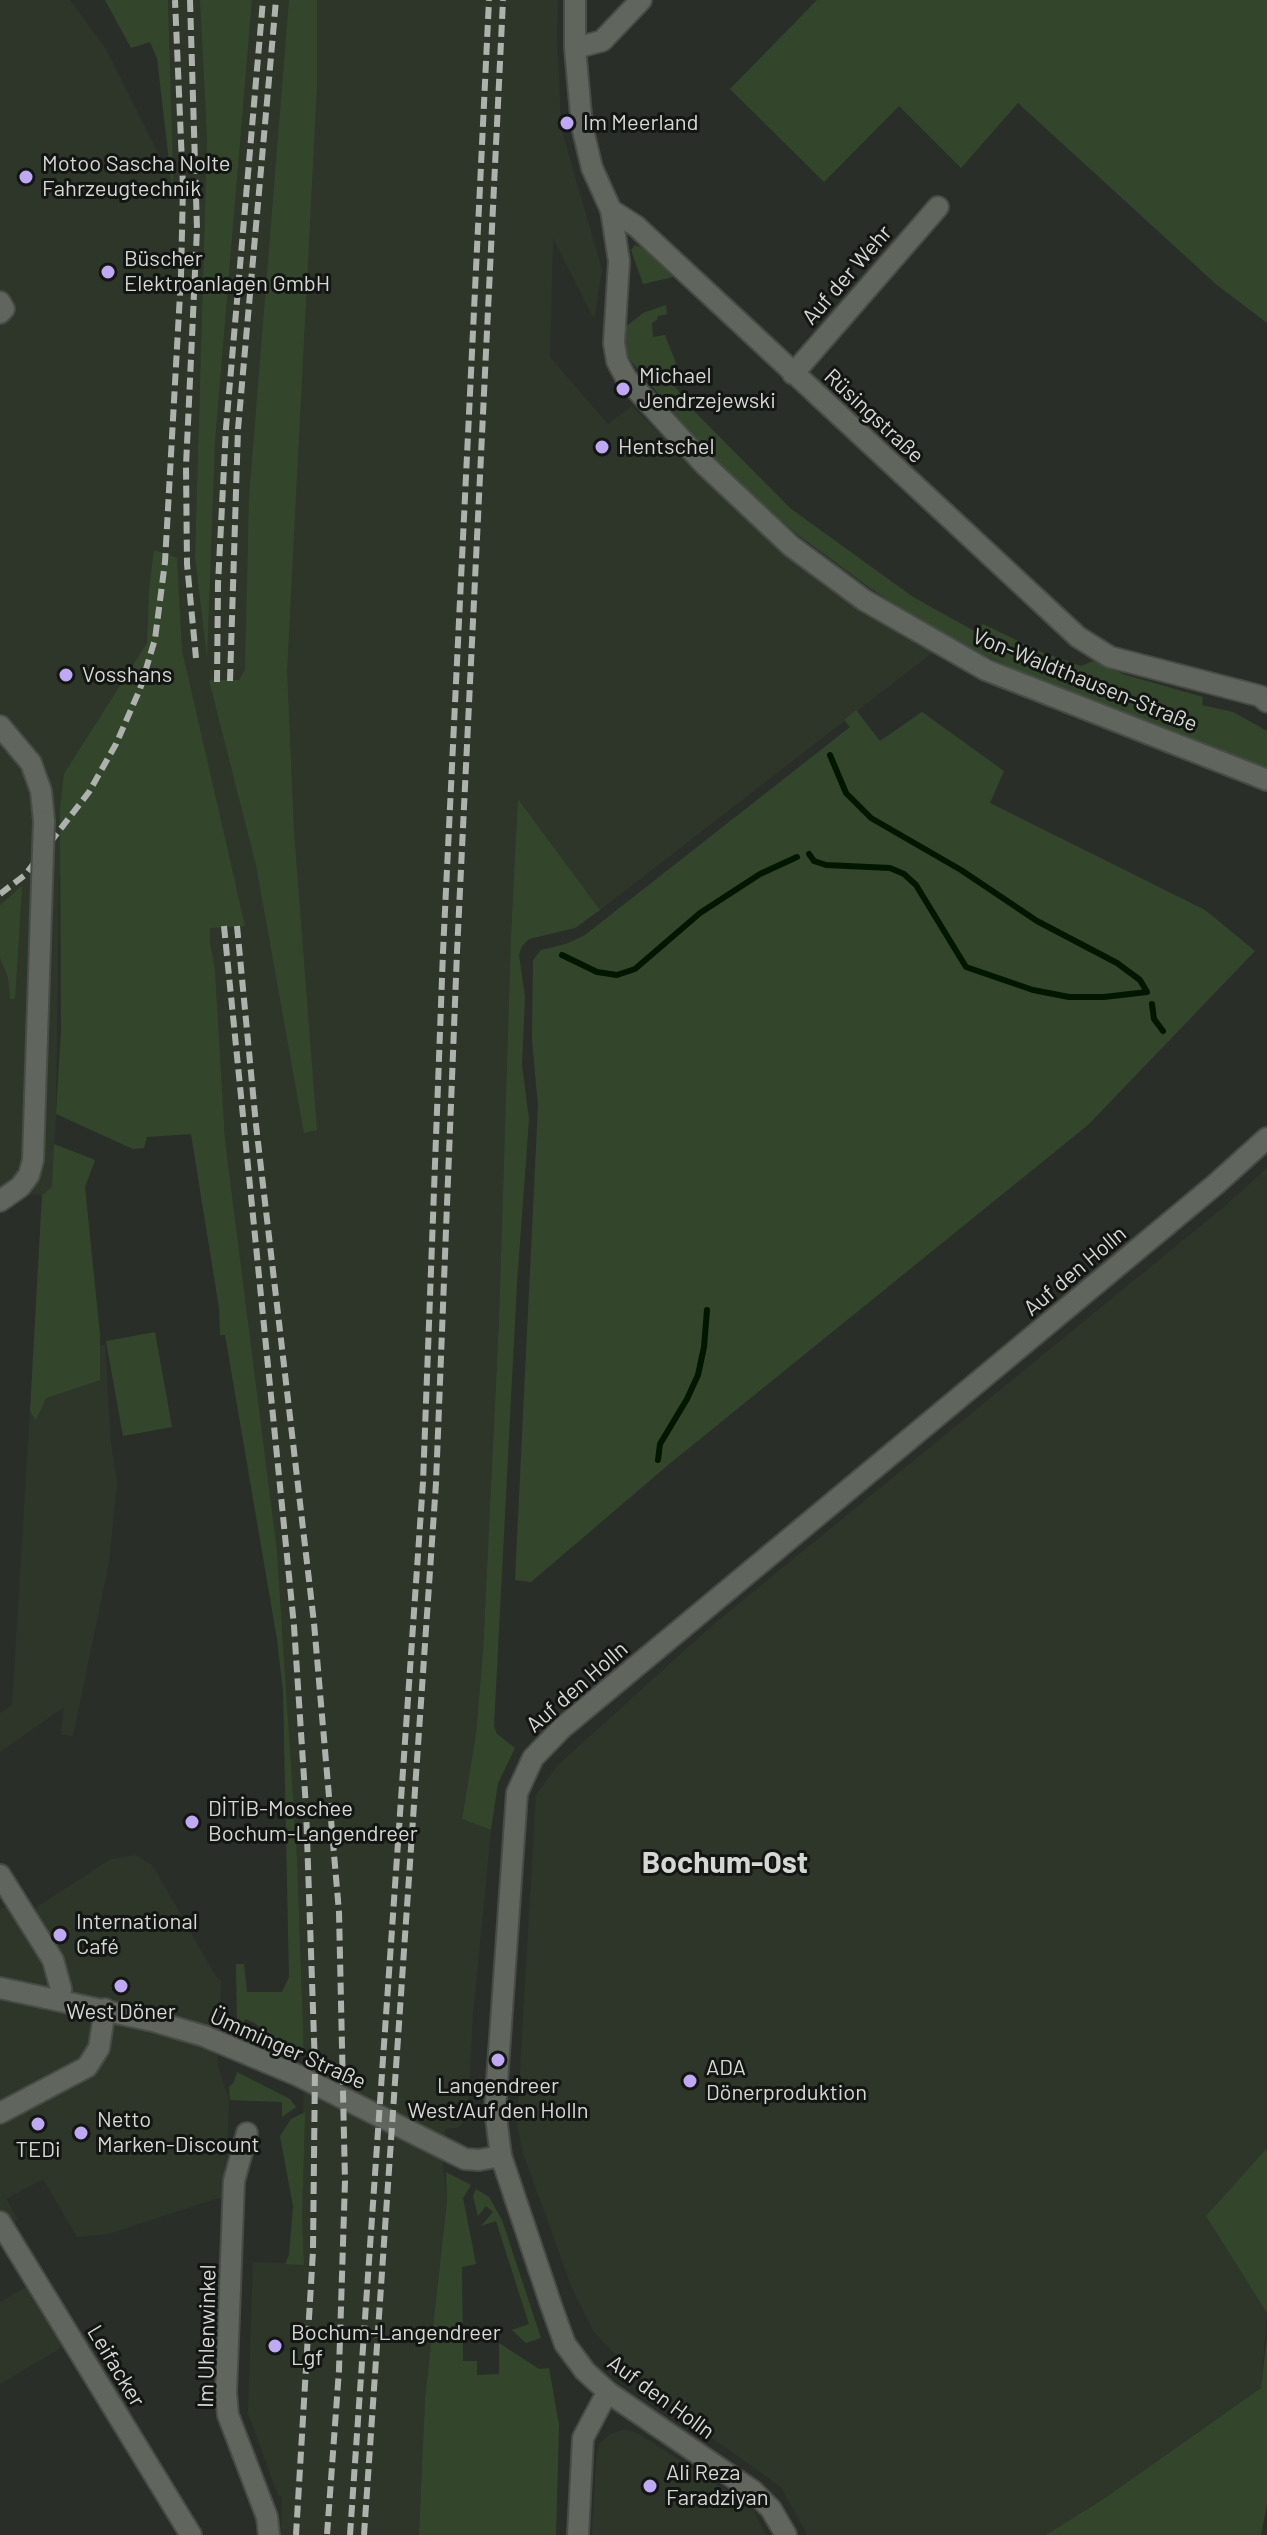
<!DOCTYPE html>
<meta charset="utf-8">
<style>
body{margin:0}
canvas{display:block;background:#292e28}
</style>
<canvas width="1267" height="2535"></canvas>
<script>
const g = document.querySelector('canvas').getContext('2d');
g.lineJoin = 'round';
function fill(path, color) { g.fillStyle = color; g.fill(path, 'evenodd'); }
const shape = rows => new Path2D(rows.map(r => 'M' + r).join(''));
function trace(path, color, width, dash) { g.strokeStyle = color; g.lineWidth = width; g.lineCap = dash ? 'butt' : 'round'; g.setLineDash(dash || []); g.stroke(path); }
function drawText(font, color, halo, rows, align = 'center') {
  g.font = font + ' Barlow,sans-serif'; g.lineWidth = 6; g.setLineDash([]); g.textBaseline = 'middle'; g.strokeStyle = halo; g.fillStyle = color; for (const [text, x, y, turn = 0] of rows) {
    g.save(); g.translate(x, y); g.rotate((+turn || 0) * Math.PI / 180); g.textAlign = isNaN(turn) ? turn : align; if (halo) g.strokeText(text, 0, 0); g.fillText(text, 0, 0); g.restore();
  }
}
const built = shape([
 [0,0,70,0,107,51,164,165,170,164,173,191,168,0,200,0,207,139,195,557,206,651,215,442,252,0,558,0,557,35,561,128,602,270,594,319,553,238,550,357,608,424,632,406,717,491,808,569,858,607,932,653,600,910,519,800,511,935,499,1320,483,1652,476,1734,462,1819,491,1830,473,2014,468,2106,462,2124,457,2128,445,2129,443,2166,447,2201,425,2398,419,2535,281,2535,282,2497,278,2495,248,2413,253,2262,304,2264,302,2216,304,2055,297,1858,277,1552,225,1140,215,971,210,942,207,765,182,650,177,565,59,879,56,1114,52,1187,42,1195,0,1193],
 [1267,1168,1267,2148,1206,2216,1267,2313,1261,2388,1105,2498,1046,2535,807,2535,781,2487,659,2400,639,2380,594,2332,572,2288,523,2153,517,2124,536,1795,558,1765,715,1623,1225,1206],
 [69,1342,105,1345,111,1444,117,1483,109,1562,73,1736,61,1735,64,1707,0,1752,0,1713,12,1705,30,1411,35,1418],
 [135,1855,153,1866,215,1975,221,1981,218,2066,229,2100,225,2199,215,2199,109,2234,77,2237,43,2179,6,2199,18,2220,0,2230,0,1910,5,1906,35,1908,111,1859],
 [28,2286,62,2347,0,2384,0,2302],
 [625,2429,639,2434,744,2502,753,2510,766,2535,592,2535,596,2459,599,2444,610,2434]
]);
const green = shape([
 [105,0,168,0,174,204,157,58,150,42,131,48],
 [200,0,252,0,215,442,207,659,195,557,207,139],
 [289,0,317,0,317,85,287,671,294,832,317,1130,304,1133,256,865,209,680,239,680,245,670,249,497],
 [817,0,1267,0,1267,323,1217,285,1018,103,961,168,899,106,824,182,730,89],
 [635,245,643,248,673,277,643,284,631,250],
 [666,305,667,314,658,316,657,320,652,323,653,337,665,335,676,363,668,373,671,381,689,406,790,508,913,597,976,632,983,624,1039,651,1081,666,1093,661,1126,675,1203,697,1202,705,1233,712,1267,731,1267,768,1042,681,979,653,926,625,870,588,798,535,744,488,699,443,627,356,624,328,643,313],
 [154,550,177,558,182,650,245,926,210,928,210,942,215,970,225,1140,277,1551,297,1858,304,2055,270,2037,256,2024,245,2019,242,2024,237,2022,236,1964,244,1964,247,1992,282,1992,289,1977,283,1691,277,1639,225,1335,220,1335,219,1308,191,1134,147,1137,144,1148,133,1149,56,1114,61,1031,60,810,64,774,147,643,149,590],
 [856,710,880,741,922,712,1004,771,990,803,1205,910,1255,951,1088,1125,668,1465,531,1582,515,1580,538,1106,532,1040,533,960,541,950,566,944,585,935,850,727,844,720],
 [518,799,600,910,575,928,529,939,522,946,519,955,525,997,522,1065,529,1119,517,1283,494,1726,497,1734,515,1748,498,1783,491,1830,462,1819,476,1734,483,1652,499,1320,511,935],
 [22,886,15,999,10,999,8,977,0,958,0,905],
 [54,1144,95,1160,85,1187,100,1335,100,1380,46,1398,36,1420,30,1411,42,1195,52,1187],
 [155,1332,172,1427,123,1436,106,1341],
 [237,2072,290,2099,296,2107,282,2117,282,2102,230,2100,229,2087,234,2082],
 [305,2112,302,2216,304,2265,285,2264,289,2255,293,2206,280,2136,291,2119],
 [1267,2148,1267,2313,1206,2216],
 [446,2172,471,2185,463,2198,476,2264,462,2267,463,2361,477,2361,477,2375,499,2374,499,2343,539,2369,549,2368,559,2425,556,2535,419,2535,425,2398,447,2201],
 [476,2189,489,2197,502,2220,541,2338,526,2343,512,2330,529,2324,496,2221,481,2226,493,2212,486,2206,478,2216,473,2196],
 [1267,2336,1267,2504,1261,2535,1046,2535,1105,2498,1261,2388]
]);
const stream = shape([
 [809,854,814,861,826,865,890,868,904,874,916,885,966,967,1033,990,1069,997,1104,997,1147,992,1140,980,1117,963,1037,921,961,870,871,818,846,793,830,755],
 [562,955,597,972,617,975,635,969,700,913,760,874,797,857],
 [1152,1004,1154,1019,1163,1031],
 [658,1460,660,1444,687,1399,698,1375,704,1347,707,1310]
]);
const minor = shape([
 [575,0,575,48,582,126,592,168,611,210,636,226,1078,637,1110,657,1260,696,1267,702],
 [575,48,602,41,641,0],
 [611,210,619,261,614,343,617,361,626,378,704,464,791,546,864,600,986,670,1267,780],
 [0,302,4,309,0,313],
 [793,374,938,207],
 [0,726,31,763,41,791,44,821],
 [0,1201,20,1187,29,1175,33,1160,42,882],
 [0,1875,53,1960,61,1989,60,2000],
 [0,1988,153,2021,204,2036,297,2075,465,2159,479,2160,501,2156],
 [0,2113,87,2067,99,2048,105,2009],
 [247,2133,234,2181,226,2393,228,2415,267,2517,269,2535],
 [0,2222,191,2535],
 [578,2535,583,2438,602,2402,609,2393],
 [786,2535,771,2509,753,2491,609,2393,585,2371,565,2344,551,2305,501,2156,495,2110,517,1793,533,1758,562,1728,1216,1184,1267,1138]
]);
const rail = shape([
 [190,0,197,229,186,466,187,564,196,658],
 [230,681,238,429,276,0],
 [217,682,218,584,226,428,263,0],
 [0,894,25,875,89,792,116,744,140,689,155,639,165,562,181,276,183,187,175,0],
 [224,926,294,1626,306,1808,315,2067,313,2251,296,2535],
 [237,926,256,1125,314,1623,339,1912,345,2181,339,2370,327,2535],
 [350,2535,423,1482,443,952,489,0],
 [364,2535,436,1483,457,952,503,0]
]);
const minorBridge = shape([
 [42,882,44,821]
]);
const markers = [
 [567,123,8,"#bfa9f4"],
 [26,177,8,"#bfa9f4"],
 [108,272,8,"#bfa9f4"],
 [623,389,8,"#bfa9f4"],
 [602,447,8,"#bfa9f4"],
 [66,675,8,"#bfa9f4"],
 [192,1822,8,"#bfa9f4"],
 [60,1935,8,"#bfa9f4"],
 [121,1986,8,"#bfa9f4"],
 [498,2060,8,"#bfa9f4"],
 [690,2081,8,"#bfa9f4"],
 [38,2124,8,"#bfa9f4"],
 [81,2133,8,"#bfa9f4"],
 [275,2346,8,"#bfa9f4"],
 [650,2486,8,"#bfa9f4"]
];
const poiNames = [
 ["Im Meerland",583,123],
 ["Motoo Sascha Nolte",42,164],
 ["Fahrzeugtechnik",42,189],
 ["Büscher",124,259],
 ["Elektroanlagen GmbH",124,284],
 ["Michael",639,376],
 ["Jendrzejewski",639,401],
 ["Hentschel",618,447],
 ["Vosshans",82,675],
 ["DİTİB-Moschee",208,1809],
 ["Bochum-Langendreer",208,1834],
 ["International",76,1922],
 ["Café",76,1947],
 ["West Döner",121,2012,"center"],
 ["ADA",706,2068],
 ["Dönerproduktion",706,2093],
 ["Langendreer",498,2086,"center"],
 ["West/Auf den Holln",498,2111,"center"],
 ["Netto",97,2120],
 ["Marken-Discount",97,2145],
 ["TEDi",38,2150,"center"],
 ["Bochum-Langendreer",291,2333],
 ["Lgf",291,2358],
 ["Ali Reza",666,2473],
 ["Faradziyan",666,2498]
];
const streetNames = [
 ["Auf der Wehr",847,275,-49],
 ["Rüsingstraße",874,416,43],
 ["Von-Waldthausen-Straße",1085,680,22],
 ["Auf den Holln",1075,1271,-40],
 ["Auf den Holln",577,1687,-41],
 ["Ümminger Straße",288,2049,24],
 ["Im Uhlenwinkel",207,2336,-89],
 ["Leifacker",116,2366,59],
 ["Auf den Holln",661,2397,36]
];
const districtNames = [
 ["Bochum-Ost",725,1863]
];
fill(built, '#2e362a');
fill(green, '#33462c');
trace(stream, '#031700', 6);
trace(minor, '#484c47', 24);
trace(minor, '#60655d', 20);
trace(rail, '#aeb2ad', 6, [12, 6]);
trace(minorBridge, '#484c47', 24, []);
trace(minorBridge, '#60655d', 20);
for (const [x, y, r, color] of markers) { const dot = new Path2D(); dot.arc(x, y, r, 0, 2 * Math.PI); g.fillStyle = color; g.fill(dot); trace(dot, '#131613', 3); }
drawText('22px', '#d4d8d3', '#131613', poiNames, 'left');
drawText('22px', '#d4d8d3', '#131613', streetNames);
drawText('bold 30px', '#d4d8d3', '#131613', districtNames);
</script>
